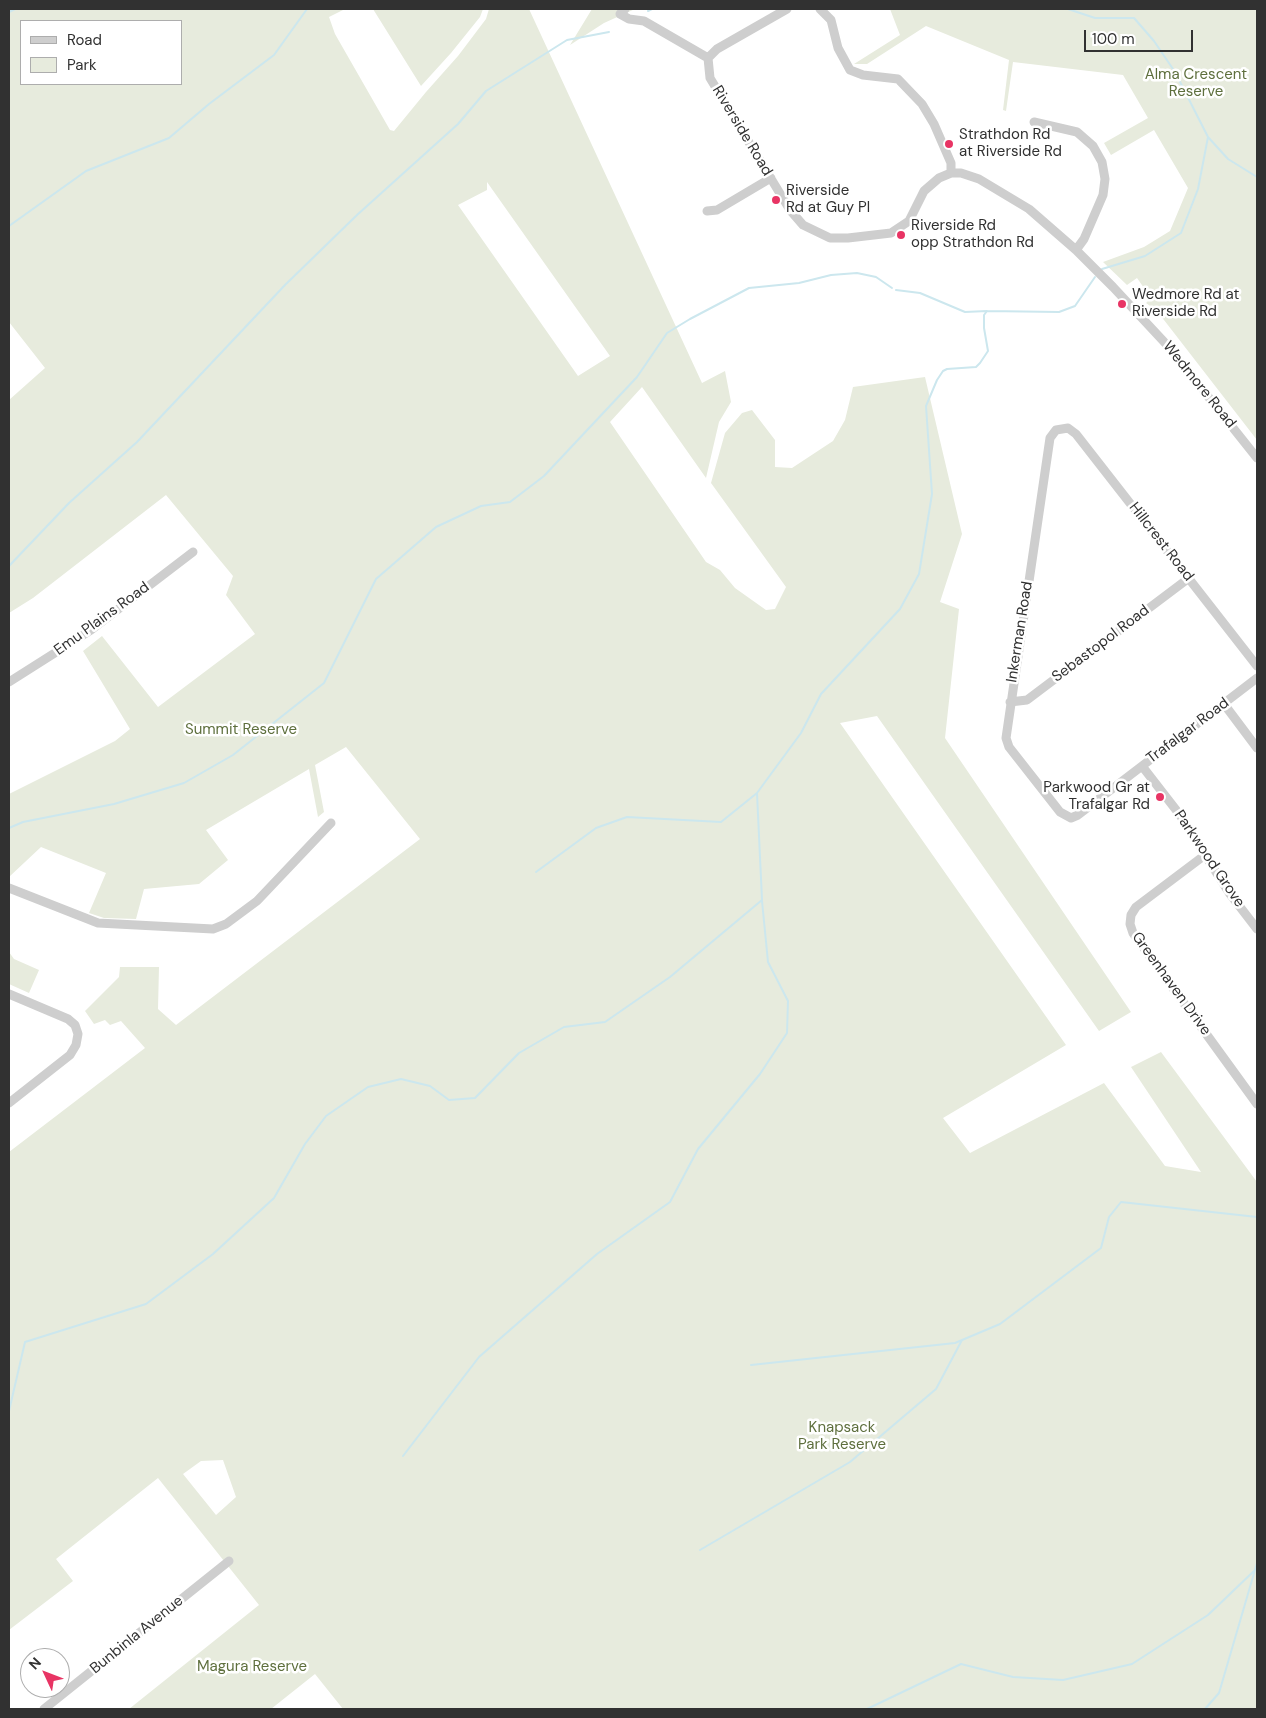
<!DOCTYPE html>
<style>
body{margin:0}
#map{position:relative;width:1266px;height:1718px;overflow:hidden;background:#fff;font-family:"DM Sans",sans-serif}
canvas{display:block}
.frame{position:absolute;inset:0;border:10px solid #313131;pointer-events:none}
.legend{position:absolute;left:20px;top:20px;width:162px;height:65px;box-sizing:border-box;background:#fff;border:1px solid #adadad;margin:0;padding:6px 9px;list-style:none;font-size:15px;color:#313131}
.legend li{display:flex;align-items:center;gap:10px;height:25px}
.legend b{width:25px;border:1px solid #adadad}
.north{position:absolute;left:20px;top:1648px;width:50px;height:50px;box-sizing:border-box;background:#fff;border:1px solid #adadad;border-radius:50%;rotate:313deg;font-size:14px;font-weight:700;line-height:20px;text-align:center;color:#313131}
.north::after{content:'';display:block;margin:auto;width:18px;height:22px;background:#e83464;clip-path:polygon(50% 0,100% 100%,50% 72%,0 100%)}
.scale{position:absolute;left:1084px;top:30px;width:109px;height:22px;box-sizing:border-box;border:2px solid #313131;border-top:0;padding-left:6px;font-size:15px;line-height:18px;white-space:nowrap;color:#313131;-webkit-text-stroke:4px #fff;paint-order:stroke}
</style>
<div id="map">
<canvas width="1266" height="1718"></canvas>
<div class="frame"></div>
<ul class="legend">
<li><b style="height:6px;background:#cecece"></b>Road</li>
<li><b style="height:14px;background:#e7ebdd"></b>Park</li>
</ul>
<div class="north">N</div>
<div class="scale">100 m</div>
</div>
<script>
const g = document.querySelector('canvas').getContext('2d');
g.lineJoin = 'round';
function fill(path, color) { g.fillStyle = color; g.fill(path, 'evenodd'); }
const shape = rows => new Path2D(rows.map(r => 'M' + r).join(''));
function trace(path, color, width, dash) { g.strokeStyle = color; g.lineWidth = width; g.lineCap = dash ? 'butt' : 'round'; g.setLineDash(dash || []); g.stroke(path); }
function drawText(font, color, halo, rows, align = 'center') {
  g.font = font + ' "DM Sans",sans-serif'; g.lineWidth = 5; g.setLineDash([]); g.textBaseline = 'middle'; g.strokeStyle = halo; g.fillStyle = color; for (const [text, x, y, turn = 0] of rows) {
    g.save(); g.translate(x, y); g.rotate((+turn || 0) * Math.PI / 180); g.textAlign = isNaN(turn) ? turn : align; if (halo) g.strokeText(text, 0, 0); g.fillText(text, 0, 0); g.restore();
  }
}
const green = shape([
 [9,9,345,9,329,17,335,34,390,130,394,131,426,92,458,56,486,19,489,9,529,9,702,383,725,371,731,402,719,422,706,478,642,387,610,422,706,562,720,570,735,588,766,610,775,609,786,587,711,483,725,433,742,413,752,410,775,440,775,467,792,468,833,441,845,420,853,387,925,377,962,534,940,602,959,609,945,738,1131,1012,1099,1031,877,716,840,723,1066,1045,943,1118,970,1153,1104,1083,1165,1166,1201,1172,1131,1067,1161,1052,1257,1182,1257,1709,343,1709,315,1674,271,1709,129,1709,259,1605,158,1478,56,1559,73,1581,9,1630,9,1152,145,1048,121,1021,110,1025,105,1020,94,1024,85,1011,119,977,120,967,159,967,158,1009,176,1025,420,839,346,747,315,765,324,812,318,817,309,769,206,830,228,860,199,884,144,889,136,919,104,918,89,913,106,873,41,847,9,877,9,794,115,741,130,729,83,651,102,636,158,707,255,634,226,595,233,576,166,495,33,598,9,613,9,400,45,368,9,322],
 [21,21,181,21,181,84,21,84],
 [487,182,610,356,578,376,458,205,487,190],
 [223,1460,236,1497,216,1515,183,1474,201,1461],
 [373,9,483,9,480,17,451,53,421,86],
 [592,9,635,9,604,23,570,45],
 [890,9,1257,9,1257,440,1157,311,1146,303,1149,300,1141,290,1144,288,1137,278,1127,285,1103,262,1144,247,1170,231,1188,188,1154,130,1111,155,1104,143,1148,118,1123,75,1013,62,1006,111,1003,110,1009,60,926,26,867,64,854,64,900,35],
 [9,952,14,959,39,970,29,993,9,984]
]);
const stream = shape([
 [1068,9,1095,18,1134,18,1154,41,1175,72,1208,137,1228,159,1257,177],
 [648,11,652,9],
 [9,12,15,9],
 [9,226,86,171,169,138,209,104,274,55,307,9],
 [1102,269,1145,256,1181,233,1198,189,1208,137],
 [896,290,920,293,965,312,987,311],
 [9,566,69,503,137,442,285,285,357,215,458,124,486,91,567,40,609,32],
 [9,828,23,822,114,804,184,783,233,755,324,683,376,579,436,527,481,506,510,502,544,476,637,377,667,333,690,319,749,288,799,283,831,275,857,273,876,277,892,288],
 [536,872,596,828,627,817,721,822,757,793],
 [751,1365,955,1343,1000,1324,1101,1248,1109,1217,1121,1202,1257,1217],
 [9,1411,25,1342,146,1304,213,1254,274,1198,305,1144,326,1116,368,1087,401,1079,430,1086,449,1100,475,1098,519,1053,564,1027,605,1022,670,977,762,900,757,793,801,733,821,694,900,609,919,574,932,494,926,406,937,380,943,371,947,369,976,367,980,363,988,351,984,328,984,315,987,311,1059,312,1075,306,1095,277],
 [403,1456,479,1357,597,1254,670,1202,698,1149,760,1074,787,1033,788,1001,768,962,762,901],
 [700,1550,850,1462,936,1389,962,1340],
 [867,1709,961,1664,1013,1677,1063,1680,1132,1664,1208,1615,1255,1570],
 [1205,1709,1219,1693,1257,1563]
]);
const minor = shape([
 [625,9,620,14,629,19,644,21,708,58],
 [820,9,831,20,838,48,850,70,863,75,898,79,922,104,934,124,951,163,951,173],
 [708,58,710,78,790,210,803,225,830,238,848,238,891,233,909,221,924,191,939,178,951,173,961,173,979,179,1029,209,1076,250,1113,287,1167,345,1257,458],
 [708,58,717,49,787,9],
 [1034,122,1077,132,1093,146,1102,162,1105,179,1103,195,1084,239,1076,250],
 [707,211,717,210,771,178],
 [1257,666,1076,434,1068,428,1056,430,1050,438,1006,738,1009,747,1060,812,1071,818,1078,815,1257,678],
 [9,682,91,630,193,552],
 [1010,702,1027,700,1189,578],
 [1224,704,1257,748],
 [1142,766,1180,815,1230,894,1257,929],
 [1205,855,1136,907,1131,915,1130,924,1133,933,1257,1104],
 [9,888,98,923,213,929,226,924,257,901,331,823],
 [9,994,68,1019,75,1025,78,1034,76,1045,70,1055,9,1103],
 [44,1709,229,1561]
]);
const markers = [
 [949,144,5,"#e83464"],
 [776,200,5,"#e83464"],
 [901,235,5,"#e83464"],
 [1122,304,5,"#e83464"],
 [1160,797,5,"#e83464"]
];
const parkNames = [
 ["Alma Crescent",1196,75],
 ["Reserve",1196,92],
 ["Summit Reserve",241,730],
 ["Knapsack",842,1428],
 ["Park Reserve",842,1445],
 ["Magura Reserve",252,1667]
];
const streetNames = [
 ["Riverside Road",742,131,59],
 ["Wedmore Road",1199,385,51],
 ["Hillcrest Road",1161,542,52],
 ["Emu Plains Road",102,619,-36],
 ["Inkerman Road",1020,632,-81],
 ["Sebastopol Road",1101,644,-37],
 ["Trafalgar Road",1188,731,-37],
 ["Parkwood Grove",1209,859,56],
 ["Greenhaven Drive",1171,984,54],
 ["Bunbinla Avenue",137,1635,-39]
];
const poiNames = [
 ["Strathdon Rd",959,135],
 ["at Riverside Rd",959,152],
 ["Riverside",786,191],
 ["Rd at Guy Pl",786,208],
 ["Riverside Rd",911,226],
 ["opp Strathdon Rd",911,243],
 ["Wedmore Rd at",1132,295],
 ["Riverside Rd",1132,312],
 ["Parkwood Gr at",1150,788,"right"],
 ["Trafalgar Rd",1150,805,"right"]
];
fill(green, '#e7ebdd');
trace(stream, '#cce7ee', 2);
trace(minor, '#cecece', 9);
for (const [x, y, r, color] of markers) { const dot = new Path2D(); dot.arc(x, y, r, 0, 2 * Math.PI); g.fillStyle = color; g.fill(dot); trace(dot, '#fff', 2); }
drawText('15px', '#5e6f3d', '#fff', parkNames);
drawText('15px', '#313131', '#fff', streetNames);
drawText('15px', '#313131', '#fff', poiNames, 'left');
</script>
